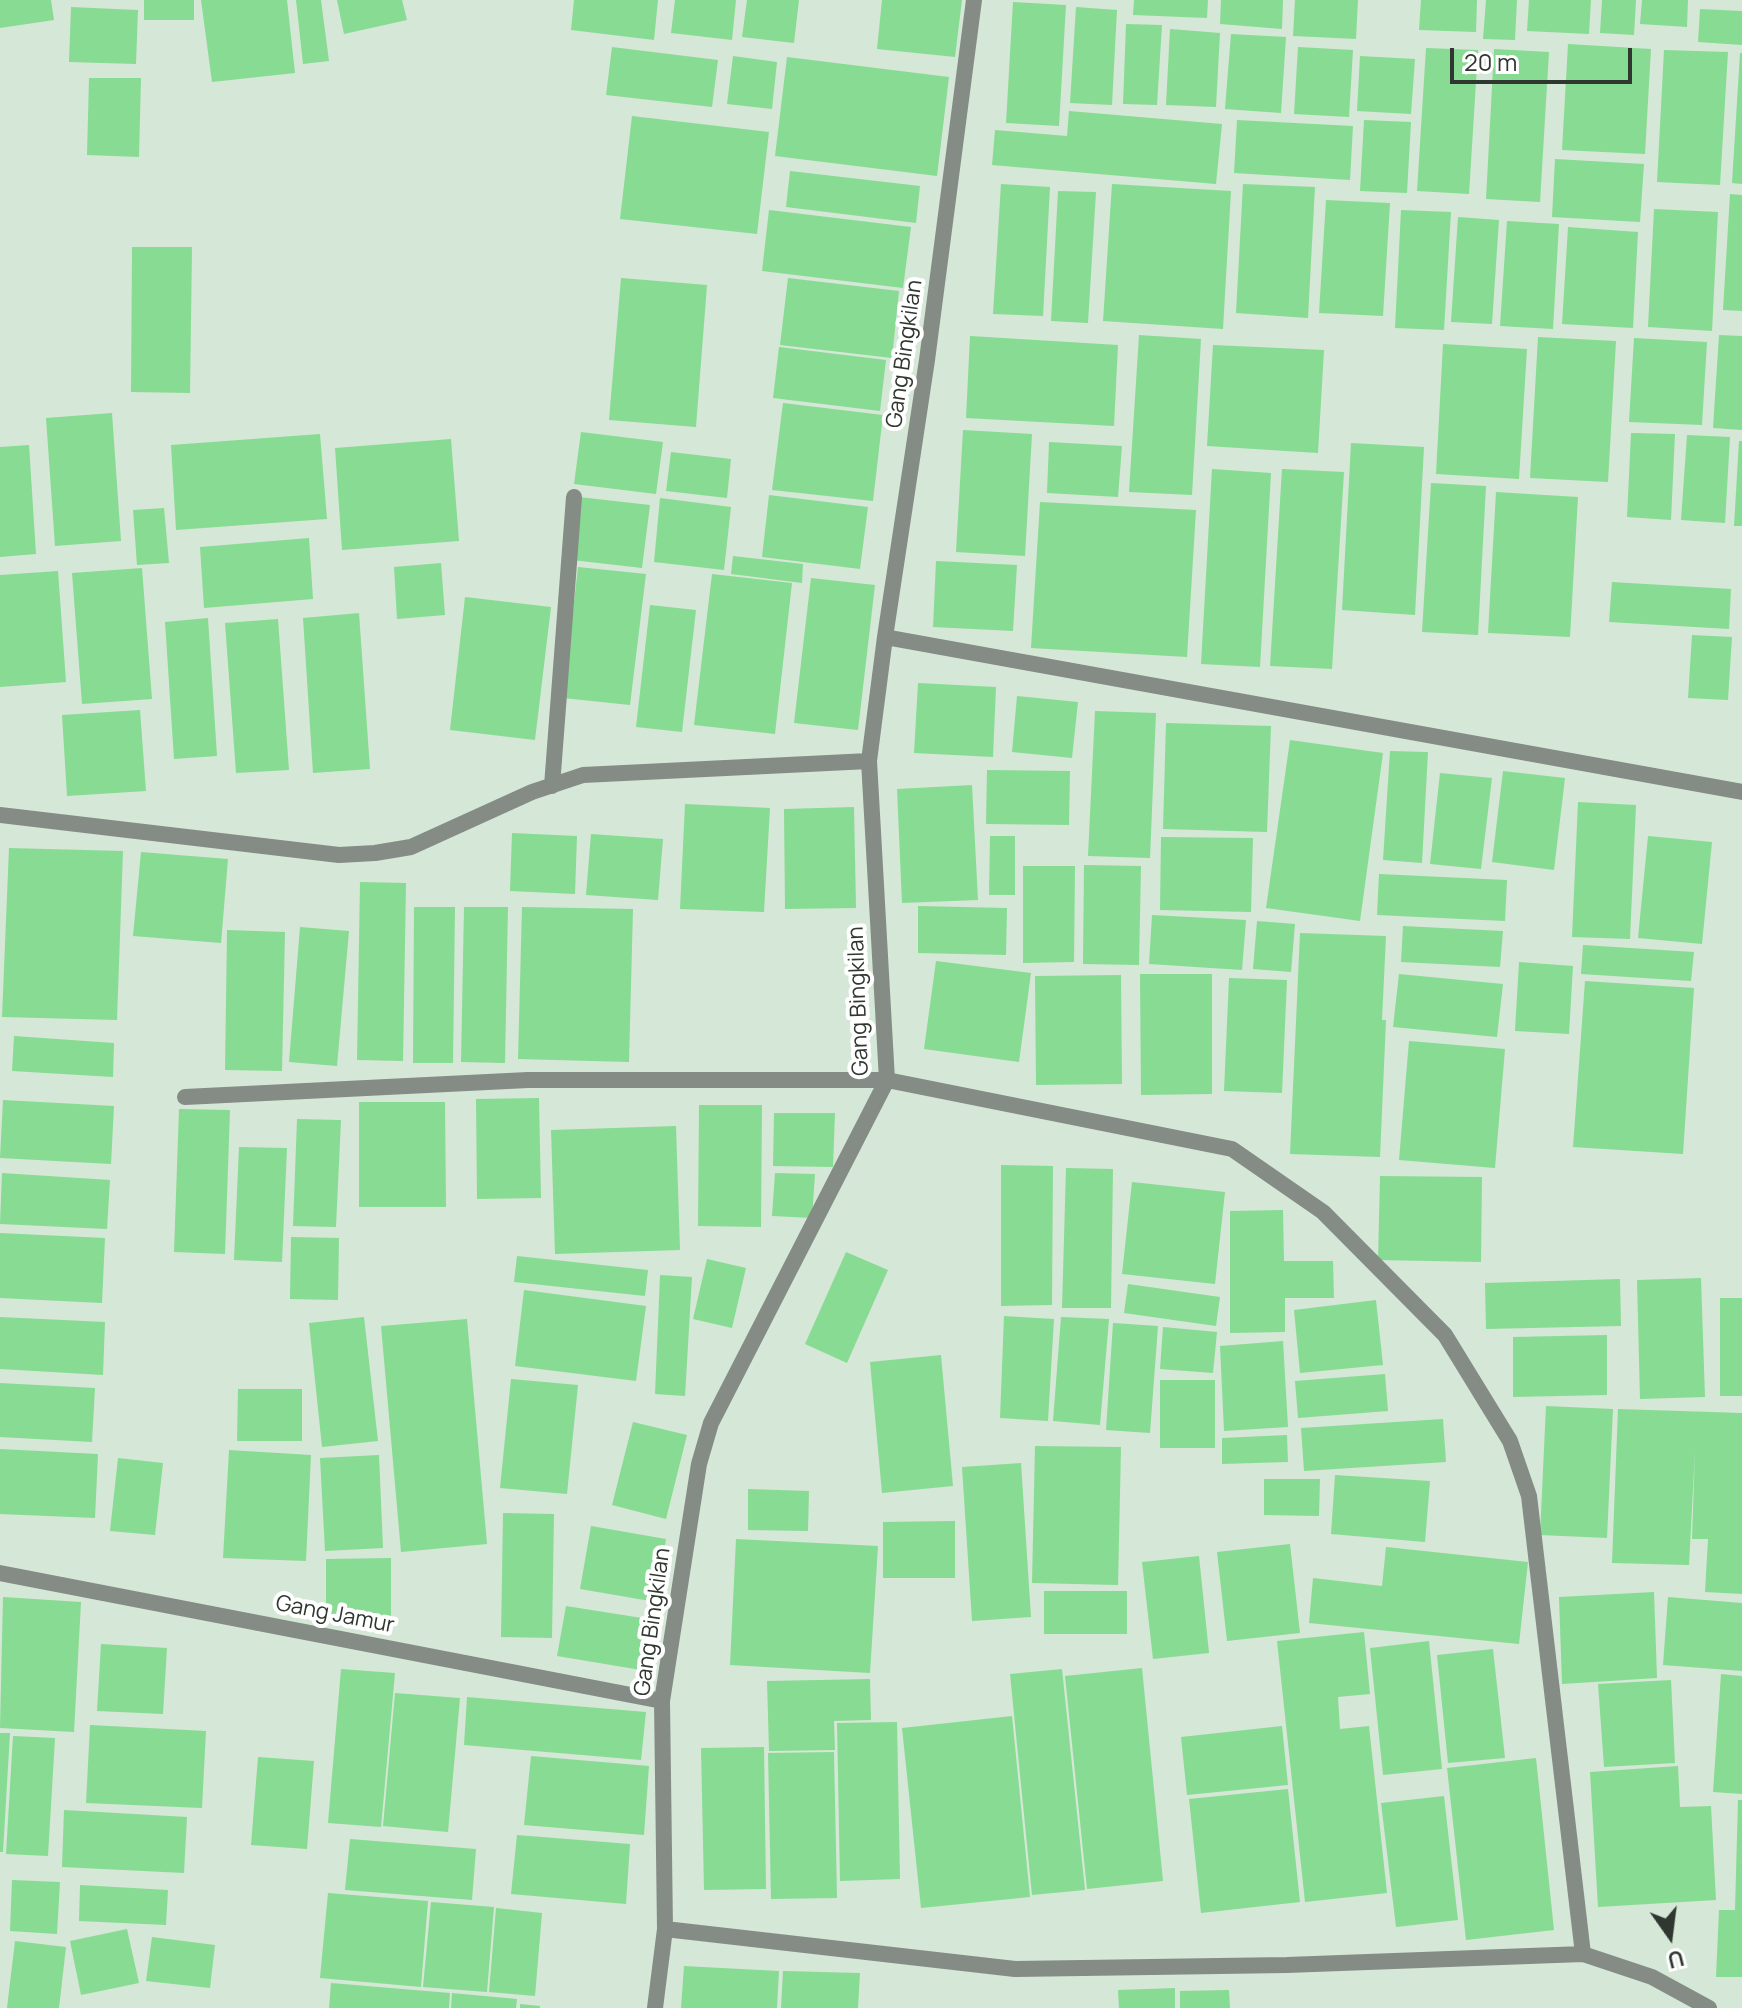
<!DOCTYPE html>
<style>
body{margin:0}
#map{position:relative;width:1742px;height:2008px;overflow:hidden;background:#d5e7d6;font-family:Manrope,sans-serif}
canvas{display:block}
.north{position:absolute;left:1630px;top:1896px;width:80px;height:80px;-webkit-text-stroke:6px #fff;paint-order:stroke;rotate:166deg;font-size:22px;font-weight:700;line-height:32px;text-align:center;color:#2f3730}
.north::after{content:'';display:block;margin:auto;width:28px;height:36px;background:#2f3730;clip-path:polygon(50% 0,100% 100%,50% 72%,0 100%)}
.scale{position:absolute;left:1450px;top:48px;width:182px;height:36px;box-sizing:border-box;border:4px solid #2f3730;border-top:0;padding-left:10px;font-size:24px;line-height:28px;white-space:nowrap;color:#2f3730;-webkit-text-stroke:6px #fff;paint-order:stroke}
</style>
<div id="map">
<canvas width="1742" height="2008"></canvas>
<div class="north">U</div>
<div class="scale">20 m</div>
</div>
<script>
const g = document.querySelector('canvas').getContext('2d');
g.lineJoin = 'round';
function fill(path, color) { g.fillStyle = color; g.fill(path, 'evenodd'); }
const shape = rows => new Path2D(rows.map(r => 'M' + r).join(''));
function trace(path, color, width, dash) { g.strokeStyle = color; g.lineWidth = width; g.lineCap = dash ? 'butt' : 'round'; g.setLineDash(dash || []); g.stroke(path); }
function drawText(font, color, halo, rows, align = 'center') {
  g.font = font + ' Manrope,sans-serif'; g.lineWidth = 8; g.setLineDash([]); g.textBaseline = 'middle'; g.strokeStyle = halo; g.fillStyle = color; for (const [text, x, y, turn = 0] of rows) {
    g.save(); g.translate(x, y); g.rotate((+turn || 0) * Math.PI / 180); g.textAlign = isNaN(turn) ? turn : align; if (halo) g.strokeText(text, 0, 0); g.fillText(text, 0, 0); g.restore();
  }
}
const building = shape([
 [0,0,51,0,54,20,0,28],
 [144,0,194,0,194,20,144,20],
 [201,0,287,0,295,73,212,82],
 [296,0,321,0,329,61,303,64],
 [337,0,402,0,407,20,344,34],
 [574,0,658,0,654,40,571,30],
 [675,0,736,0,732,40,671,33],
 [747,0,799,0,794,43,742,37],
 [882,0,962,0,955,57,877,49],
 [1134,0,1208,0,1207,18,1133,15],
 [1221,0,1283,0,1282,29,1220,24],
 [1295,0,1358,0,1356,39,1293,36],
 [1421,0,1477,0,1476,32,1419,30],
 [1486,0,1517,0,1515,40,1483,39],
 [1529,0,1591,0,1589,34,1527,31],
 [1602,0,1636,0,1634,35,1600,33],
 [1642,0,1688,0,1687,27,1640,24],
 [1013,2,1066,5,1059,126,1006,123],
 [71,7,138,10,136,64,69,62],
 [1076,7,1117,10,1112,105,1070,103],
 [1700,9,1742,11,1742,45,1698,42],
 [1126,24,1162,25,1157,105,1123,104],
 [1170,29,1220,33,1216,107,1166,105],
 [1231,34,1286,37,1281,113,1225,109],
 [1568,44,1651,49,1645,154,1562,150],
 [612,47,718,60,712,107,606,95],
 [1298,47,1353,50,1349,117,1294,114],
 [1426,48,1478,50,1469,194,1417,191],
 [1494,49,1549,52,1540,202,1486,199],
 [1664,50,1728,52,1720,185,1657,182],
 [1740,53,1742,53,1742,184,1732,183],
 [733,56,777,62,772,109,727,104],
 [1360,56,1415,59,1411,114,1357,111],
 [787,57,949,77,937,176,775,156],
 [89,78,141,78,139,157,87,155],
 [1069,111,1222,124,1216,184,992,165,995,130,1067,136],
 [632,116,769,132,757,234,620,219],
 [1237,120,1353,126,1350,180,1234,173],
 [1364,120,1411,122,1407,193,1360,191],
 [1555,159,1644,164,1640,222,1552,217],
 [790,171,920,186,916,223,786,207],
 [1001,184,1050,187,1043,316,993,314],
 [1112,184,1231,191,1223,329,1103,321],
 [1243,184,1315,187,1308,318,1236,313],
 [1058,191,1096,192,1088,323,1051,321],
 [1730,194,1742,195,1742,311,1723,310],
 [1326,200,1390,203,1383,316,1319,313],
 [1654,209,1718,212,1712,331,1648,327],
 [769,210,911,227,903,288,762,271],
 [1401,210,1451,212,1444,330,1395,328],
 [1458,217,1499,220,1492,324,1451,322],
 [1507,221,1559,224,1553,329,1500,326],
 [1568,227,1638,232,1633,328,1562,324],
 [132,247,192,247,190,393,131,392],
 [621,278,707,285,696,427,609,420],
 [788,278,899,291,892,358,780,345],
 [1139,335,1201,339,1192,495,1129,492],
 [1719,335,1742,336,1742,430,1713,428],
 [970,336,1118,345,1114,426,966,418],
 [1538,337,1616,341,1608,482,1530,478],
 [1634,338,1707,342,1702,425,1629,422],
 [1443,344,1527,349,1519,479,1436,474],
 [1213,345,1324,350,1318,453,1207,446],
 [779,347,886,360,880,411,773,398],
 [783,403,883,415,873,501,772,490],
 [112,413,121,541,55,546,46,418],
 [963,430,1032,434,1025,556,956,552],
 [581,432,663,442,656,494,574,484],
 [1631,433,1675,434,1671,520,1627,517],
 [320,434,327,519,176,530,171,445],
 [1687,435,1730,437,1725,523,1681,520],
 [451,439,459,541,342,550,335,448],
 [1739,441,1742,441,1742,526,1734,526],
 [1049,442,1122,446,1118,497,1047,493],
 [1351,443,1424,447,1415,615,1342,610],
 [29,445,36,554,0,557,0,447],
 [671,452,731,459,727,498,666,491],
 [1212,469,1271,473,1260,667,1201,664],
 [1282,469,1344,472,1332,669,1270,666],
 [1431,483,1486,486,1478,635,1422,632],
 [1496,492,1578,497,1570,637,1488,633],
 [769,495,868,507,860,569,762,557],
 [579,497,650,505,642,568,572,560],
 [660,498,731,507,724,570,654,562],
 [1040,502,1196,510,1187,657,1031,648],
 [164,508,169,563,137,565,133,510],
 [309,538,313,599,204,608,200,547],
 [733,556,803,564,802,583,731,574],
 [936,561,1017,565,1013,631,933,627],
 [441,563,445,615,397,619,394,567],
 [578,567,646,574,630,705,563,698],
 [142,568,152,699,82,704,72,573],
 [58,571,66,682,0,687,0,575],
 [712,574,792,583,775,734,694,725],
 [811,578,875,585,858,730,794,723],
 [1612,582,1731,589,1729,629,1609,622],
 [465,597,551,607,535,740,450,730],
 [650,605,696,610,682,732,636,727],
 [359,613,370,769,313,773,303,618],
 [208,618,217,756,174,759,165,622],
 [278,619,289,770,236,773,225,623],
 [1692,635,1732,637,1728,700,1688,698],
 [918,683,996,687,993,757,914,753],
 [1017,696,1078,702,1072,758,1012,752],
 [140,710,146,791,67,796,62,715],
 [1095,711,1156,713,1150,858,1088,856],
 [1166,723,1271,726,1267,832,1163,829],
 [1290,740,1383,753,1360,921,1266,908],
 [1390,751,1428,752,1422,863,1383,860],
 [987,770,1070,771,1069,825,986,824],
 [1503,771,1565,778,1554,870,1492,862],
 [1440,773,1492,778,1481,869,1430,864],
 [972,785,978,900,902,903,897,789],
 [1578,802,1636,805,1630,939,1572,937],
 [685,804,770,808,764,912,680,909],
 [854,807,856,908,785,909,784,809],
 [512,833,577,836,575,894,510,891],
 [591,834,663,839,658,900,586,895],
 [990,836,1015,836,1015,895,989,895],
 [1648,836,1712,842,1702,944,1638,938],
 [1161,837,1253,838,1251,912,1160,910],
 [9,848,123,851,117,1020,2,1017],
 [141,852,228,859,221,943,133,936],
 [1084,865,1141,866,1139,965,1083,964],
 [1023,866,1075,866,1074,962,1023,963],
 [1379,874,1507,880,1505,921,1377,915],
 [360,882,406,883,403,1061,357,1060],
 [918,906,1007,908,1006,955,918,953],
 [414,907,455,907,453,1063,413,1063],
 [464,907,508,907,505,1063,461,1062],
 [522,907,633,909,629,1062,518,1059],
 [1152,915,1246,920,1242,970,1149,964],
 [1257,921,1295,924,1291,972,1253,969],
 [1403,926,1503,931,1500,967,1401,962],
 [300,927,349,931,337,1066,289,1062],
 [227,930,285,932,282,1071,225,1070],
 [1300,933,1386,936,1382,1020,1386,1020,1380,1157,1290,1154],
 [1583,945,1694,952,1691,981,1581,974],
 [936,961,1031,973,1019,1062,924,1049],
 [1519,962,1573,966,1569,1034,1515,1031],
 [1140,974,1212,974,1212,1094,1141,1095],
 [1399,974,1503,984,1497,1037,1393,1027],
 [1121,975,1122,1084,1036,1085,1035,976],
 [1229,978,1287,980,1282,1093,1224,1091],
 [1585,981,1694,988,1683,1154,1573,1147],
 [14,1036,114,1043,113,1077,12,1071],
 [1409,1041,1505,1049,1495,1168,1399,1160],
 [539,1098,541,1198,477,1199,476,1099],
 [3,1100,114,1106,111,1164,0,1158],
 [359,1102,445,1102,446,1207,359,1207],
 [699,1105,762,1105,761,1227,698,1226],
 [179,1109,230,1110,225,1254,174,1252],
 [774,1113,835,1113,833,1167,773,1166],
 [297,1119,341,1120,336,1227,293,1226],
 [676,1126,680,1250,555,1254,551,1130],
 [239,1147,287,1148,282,1262,234,1260],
 [1001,1165,1053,1166,1052,1305,1001,1306],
 [1066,1168,1113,1169,1111,1308,1062,1308],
 [2,1173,110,1180,107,1229,0,1224],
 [775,1173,815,1174,812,1218,772,1216],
 [1380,1176,1482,1177,1481,1262,1378,1260],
 [1132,1182,1225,1192,1215,1284,1122,1274],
 [1283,1210,1284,1261,1333,1261,1334,1298,1285,1298,1285,1332,1230,1333,1230,1211],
 [0,1233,105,1238,102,1303,0,1298],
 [291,1237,339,1238,338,1300,290,1299],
 [846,1252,888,1270,847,1363,805,1344],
 [517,1256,648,1270,645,1296,514,1282],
 [707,1259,746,1268,732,1328,693,1319],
 [660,1275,692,1277,685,1396,655,1394],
 [1701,1278,1705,1397,1640,1399,1637,1280],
 [1620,1279,1621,1326,1486,1329,1485,1283],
 [1128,1284,1220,1297,1216,1326,1124,1313],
 [524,1290,646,1306,636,1381,515,1366],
 [1720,1298,1742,1298,1742,1396,1720,1396],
 [1376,1300,1383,1365,1300,1373,1294,1310],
 [1004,1316,1054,1319,1048,1421,1000,1418],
 [0,1317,105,1322,103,1375,0,1369],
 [364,1317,378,1441,322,1447,309,1323],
 [1061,1317,1109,1319,1100,1425,1053,1421],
 [467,1319,487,1544,401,1552,381,1326],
 [1113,1323,1158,1326,1150,1433,1106,1430],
 [1163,1327,1217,1332,1213,1373,1160,1369],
 [1607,1335,1607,1395,1513,1397,1513,1337],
 [1283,1341,1288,1427,1224,1431,1220,1346],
 [941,1355,953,1486,882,1493,870,1362],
 [1385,1374,1388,1411,1298,1418,1295,1381],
 [511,1379,578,1385,567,1494,500,1488],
 [1160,1380,1215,1380,1215,1448,1160,1448],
 [0,1383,95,1388,92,1442,0,1437],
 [238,1389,302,1389,302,1441,237,1441],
 [1546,1406,1613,1409,1607,1538,1540,1535],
 [1618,1409,1742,1413,1742,1594,1705,1592,1708,1539,1692,1539,1695,1452,1689,1565,1612,1563],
 [1443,1419,1446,1462,1304,1471,1301,1428],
 [633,1422,687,1435,666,1519,612,1505],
 [1287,1435,1288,1462,1222,1464,1222,1438],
 [1035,1446,1121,1447,1118,1585,1032,1583],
 [0,1449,98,1454,95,1518,0,1514],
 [229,1450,311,1455,306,1561,223,1558],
 [379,1455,383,1548,325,1551,320,1458],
 [118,1458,163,1463,155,1535,110,1531],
 [1021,1463,1031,1617,972,1621,962,1467],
 [1335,1475,1430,1481,1425,1542,1331,1534],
 [1264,1479,1320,1479,1319,1516,1264,1515],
 [748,1489,809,1491,808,1531,748,1530],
 [503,1513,554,1514,552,1638,501,1637],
 [955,1521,955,1578,883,1578,883,1522],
 [591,1526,666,1539,656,1602,580,1589],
 [736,1539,878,1546,870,1673,730,1665],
 [1290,1544,1300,1633,1227,1641,1217,1552],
 [1386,1547,1528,1562,1519,1644,1309,1623,1313,1578,1382,1586],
 [1199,1556,1209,1653,1153,1659,1142,1562],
 [391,1558,391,1618,326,1618,326,1559],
 [1044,1591,1127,1591,1127,1634,1044,1634],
 [1654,1592,1657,1678,1562,1684,1559,1597],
 [3,1597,81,1602,74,1732,0,1728],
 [1668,1597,1742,1603,1742,1671,1663,1665],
 [566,1606,661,1621,653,1672,557,1656],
 [1364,1632,1370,1694,1338,1697,1340,1729,1369,1726,1387,1893,1305,1902,1277,1641],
 [1429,1641,1442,1769,1383,1775,1370,1648],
 [101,1644,167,1648,163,1714,97,1711],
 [1493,1649,1505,1758,1448,1763,1437,1655],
 [1142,1668,1163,1881,1087,1889,1065,1676],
 [341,1669,395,1673,381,1827,328,1823],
 [1062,1669,1085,1890,1032,1895,1010,1674],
 [1721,1674,1742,1676,1742,1794,1713,1792],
 [870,1679,871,1720,834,1721,835,1750,769,1751,767,1681],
 [1671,1680,1675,1763,1604,1767,1598,1684],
 [395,1693,460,1698,448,1832,383,1826],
 [467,1697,646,1712,641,1760,464,1745],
 [1012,1716,1030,1897,921,1908,902,1728],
 [897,1722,900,1879,840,1881,837,1723],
 [90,1725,206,1731,202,1808,86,1803],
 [1282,1726,1288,1785,1187,1795,1181,1737],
 [0,1733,10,1733,3,1852,0,1852],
 [13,1736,55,1738,48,1856,6,1854],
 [764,1747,766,1889,704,1890,701,1748],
 [834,1752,837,1898,771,1899,768,1753],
 [531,1756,649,1766,644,1835,524,1825],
 [258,1757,314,1761,307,1849,251,1845],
 [1536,1758,1554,1930,1466,1940,1447,1768],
 [1678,1766,1680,1807,1711,1806,1716,1900,1598,1907,1590,1772],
 [1288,1789,1300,1902,1201,1913,1189,1799],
 [1444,1796,1458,1920,1396,1927,1381,1803],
 [1738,1800,1742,1800,1742,1977,1716,1977,1719,1910,1735,1910],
 [64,1810,187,1817,184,1873,62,1867],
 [517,1835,630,1844,626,1904,511,1894],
 [350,1839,476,1849,472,1900,345,1890],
 [12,1880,60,1882,57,1934,10,1931],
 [80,1885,168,1890,166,1925,79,1921],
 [328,1893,428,1901,421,1987,320,1978],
 [431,1902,494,1907,487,1992,423,1987],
 [496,1908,542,1913,535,1996,489,1992],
 [127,1929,139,1983,81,1995,70,1941],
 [152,1937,215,1945,210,1988,146,1981],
 [15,1941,66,1947,59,2008,7,2008],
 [684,1966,779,1971,777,2008,681,2008],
 [783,1971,860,1973,858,2008,781,2008],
 [331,1983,450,1993,449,2008,329,2008],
 [1175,1988,1175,2008,1119,2008,1118,1990],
 [1229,1990,1230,2008,1180,2008,1180,1991],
 [452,1993,517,1999,516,2008,451,2008],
 [520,2004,540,2006,540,2008,520,2008]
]);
const minor = shape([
 [885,637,1742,792],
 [552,786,574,497],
 [0,815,339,855,375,853,411,847,532,792,583,775,869,761],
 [185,1097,528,1080,887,1080,1232,1149,1323,1212,1445,1335,1510,1441,1529,1496,1583,1954],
 [0,1573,662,1701],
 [665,1929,1015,1969,1287,1965,1583,1954,1652,1977,1709,2008],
 [655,2008,665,1929,662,1701,699,1464,711,1423,887,1080,869,761,885,637,927,360,974,0]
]);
const streetNames = [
 ["Gang Bingkilan",905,354,-82],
 ["Gang Bingkilan",859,1001,-92],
 ["Gang Jamur",335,1615,11],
 ["Gang Bingkilan",653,1622,-82]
];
fill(building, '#88db93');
trace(minor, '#848c85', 16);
drawText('22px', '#2f3730', '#fff', streetNames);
</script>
